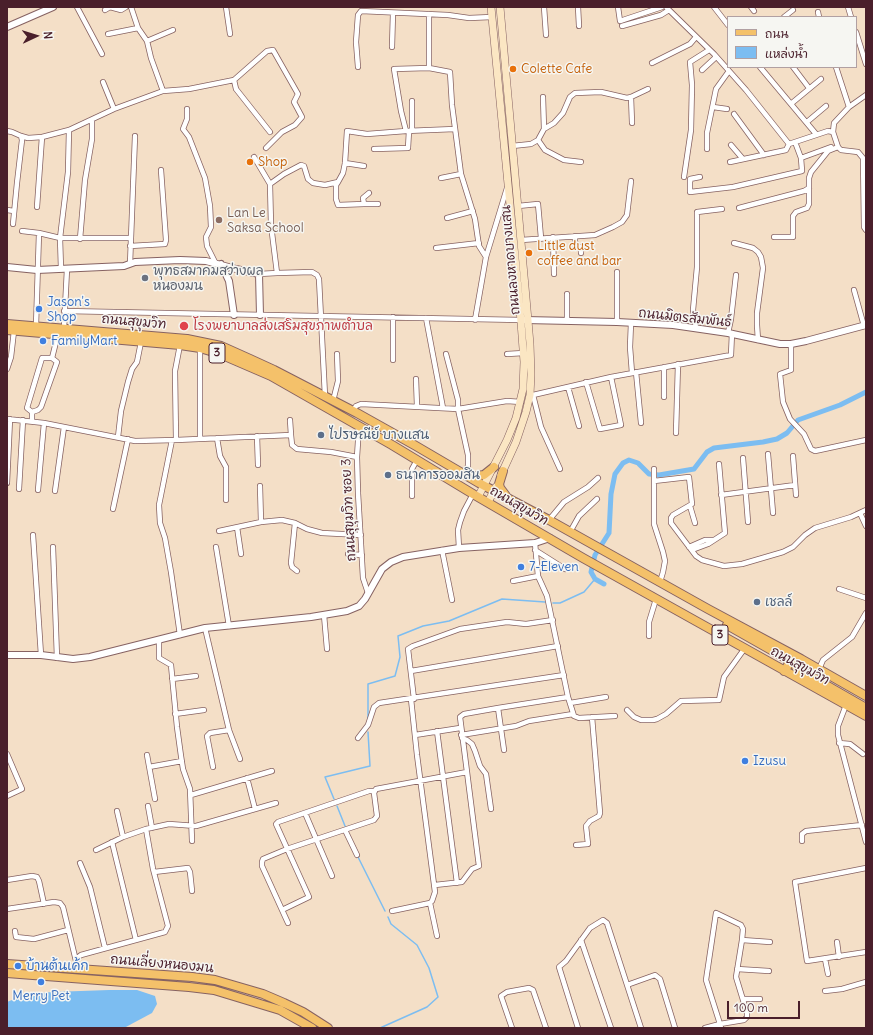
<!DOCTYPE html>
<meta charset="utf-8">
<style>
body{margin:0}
#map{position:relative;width:873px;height:1035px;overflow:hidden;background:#f4dfc7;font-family:Delius,"Playpen Sans Thai",sans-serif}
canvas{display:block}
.frame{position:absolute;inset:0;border:8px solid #4a1f2b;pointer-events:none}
.legend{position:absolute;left:727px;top:16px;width:130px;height:52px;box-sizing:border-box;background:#f6f6f2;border:1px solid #b1a0a2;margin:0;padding:5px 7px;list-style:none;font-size:12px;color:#4a1f2b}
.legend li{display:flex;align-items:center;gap:8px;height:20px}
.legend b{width:20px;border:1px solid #b1a0a2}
.north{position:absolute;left:16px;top:16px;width:40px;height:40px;-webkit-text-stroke:3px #f6f6f2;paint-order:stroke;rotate:86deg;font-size:11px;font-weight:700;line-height:16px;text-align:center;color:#4a1f2b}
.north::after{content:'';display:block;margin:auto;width:14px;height:18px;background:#4a1f2b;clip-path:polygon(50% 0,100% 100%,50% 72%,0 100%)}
.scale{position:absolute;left:727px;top:1001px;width:73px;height:18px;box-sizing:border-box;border:2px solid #4a1f2b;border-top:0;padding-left:5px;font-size:12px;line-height:14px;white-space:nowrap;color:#4a1f2b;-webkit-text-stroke:3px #f6f6f2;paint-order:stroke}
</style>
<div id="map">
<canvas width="873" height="1035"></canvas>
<div class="frame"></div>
<ul class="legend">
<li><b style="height:5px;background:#f4c16a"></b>ถนน</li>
<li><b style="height:11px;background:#7cbdf1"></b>แหล่งน้ำ</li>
</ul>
<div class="north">N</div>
<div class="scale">100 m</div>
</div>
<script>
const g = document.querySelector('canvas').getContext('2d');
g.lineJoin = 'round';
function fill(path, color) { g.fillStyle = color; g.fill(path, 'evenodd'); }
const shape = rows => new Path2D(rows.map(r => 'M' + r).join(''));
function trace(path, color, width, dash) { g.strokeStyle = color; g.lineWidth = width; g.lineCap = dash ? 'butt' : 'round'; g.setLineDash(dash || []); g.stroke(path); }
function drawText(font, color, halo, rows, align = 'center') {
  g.font = font + ' Delius,"Playpen Sans Thai",sans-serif'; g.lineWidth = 3; g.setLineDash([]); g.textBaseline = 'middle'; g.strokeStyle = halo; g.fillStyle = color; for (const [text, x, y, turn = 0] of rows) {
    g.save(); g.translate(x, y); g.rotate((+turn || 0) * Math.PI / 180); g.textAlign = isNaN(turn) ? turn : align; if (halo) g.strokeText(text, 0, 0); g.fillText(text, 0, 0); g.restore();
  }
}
const water = shape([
 [109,990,137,990,155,996,157,1004,152,1013,124,1028,7,1028,7,1002,24,995,52,992]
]);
const stream = shape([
 [553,603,560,603,584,592,595,579],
 [368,720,368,684,395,676,400,657,398,636,423,626,449,621,502,599,545,602],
 [334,799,325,777,370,766,368,732],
 [337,806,345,826],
 [357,855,385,911],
 [380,1028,427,1007,438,997,429,968,417,945,391,924,388,917]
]);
const canal = shape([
 [604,584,595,579,591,572,595,555,609,533,611,494,615,474,623,463,629,460,638,463,649,474,659,475,694,469,707,452,714,448,763,442,777,439,787,433,798,420,840,405,866,392]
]);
const minor = shape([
 [77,7,102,54],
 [131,7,138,28,147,41,151,58,163,91],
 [226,7,230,34],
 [544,7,546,35],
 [578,7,579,26],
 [618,7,620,21,662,7],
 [666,7,714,54,746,90,789,144,828,131,833,132],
 [714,7,728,25],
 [751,7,754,11],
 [848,7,851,17],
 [105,10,110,7,121,10,126,7],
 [818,12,819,17],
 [784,17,793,10],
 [622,26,661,15,669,10],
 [856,32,866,64],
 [108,34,138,28],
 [147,41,173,30],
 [392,47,393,13],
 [652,63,690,44,696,37],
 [358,67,356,42,358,15,361,11,448,15,469,18,492,17],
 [760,67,816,134],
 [793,67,809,88],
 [836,67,849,107],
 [429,68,429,14],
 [702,70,716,57],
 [234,80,236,89,270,132],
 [103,82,114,109],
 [543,97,544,129],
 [631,97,632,123],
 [412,101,412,131],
 [792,103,821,79],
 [713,107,727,109],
 [187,109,187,119,183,129,189,137,205,178,210,206,211,227,206,237,207,246,215,262],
 [734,114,764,155],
 [807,122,826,106],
 [7,131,12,132,21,136,28,138,42,137,69,130,114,109,163,91,189,89,234,80,267,51,273,50,298,94,294,102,302,117,295,125,282,132,266,148],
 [406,131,401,111,394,69,429,68,450,72,452,105,461,174,475,219,479,246,486,257],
 [538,140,545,150,564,160,581,162],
 [731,145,743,159],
 [512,146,531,144,538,140,544,129,554,123,563,113,570,97,575,93,601,92,627,98,631,97,648,89],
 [838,147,841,150,858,152,863,158,864,227,866,230],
 [838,147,833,132,834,123,849,107,866,95],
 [374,149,408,148,409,131],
 [707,149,707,133,716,89,729,71],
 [254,157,270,184,271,225,277,273,259,274],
 [801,158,831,147],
 [730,162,786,150,789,144],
 [345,163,364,166],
 [684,177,691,130,692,85,690,62,709,50],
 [700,177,690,179,690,192,733,187,802,171,801,158,795,142],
 [441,178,461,174],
 [338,182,336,185,336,199,338,205,364,204],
 [270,184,284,174,301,165,304,166,308,179,313,183,325,185,338,182,343,173,345,163,347,131,367,134,406,131,455,129],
 [369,193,363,198,364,204,378,204],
 [518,206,538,204,541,238],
 [37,207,42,137],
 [739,208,804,191,809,188],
 [7,210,14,211],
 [447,218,473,211],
 [13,224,17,183,22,140,21,136],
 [22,231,39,233,60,238,130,238],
 [575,236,575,241,576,245,581,248,581,253],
 [553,237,554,274],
 [774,237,793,237,793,216,796,212,807,208,809,204,809,178,811,172,828,151,838,147],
 [80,239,85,180,92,139,92,120],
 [521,240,595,235,613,227,622,222,627,215,631,181],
 [734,243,753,248,758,252,761,257,763,268,757,313,757,325,758,340],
 [130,246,165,244,166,240,161,170],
 [436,248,479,243],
 [130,264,135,136],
 [61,269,60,238,68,172,69,130],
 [617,272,617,322],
 [277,273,312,272,317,275,319,279,325,396],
 [854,290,864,326],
 [64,311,521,320],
 [426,318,443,408],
 [475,320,486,257,507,188],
 [567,321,567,294],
 [631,323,630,347,632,373],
 [36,326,39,233],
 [64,328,67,269],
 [696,328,693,310,697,267,697,212,722,209],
 [728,333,731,319,736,275],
 [791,344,791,370,780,374,783,402,790,419,804,434,811,449,815,451,866,440],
 [200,348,200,439],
 [446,354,458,400,458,409,468,455,468,466,464,473],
 [507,354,524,353],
 [52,358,58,334],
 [393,360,393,317],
 [7,369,11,357,14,331],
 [636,372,641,423],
 [416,379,417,406],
 [586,382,600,429,621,425,611,377],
 [568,387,579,426],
 [530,395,533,395,611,377,731,355,732,333],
 [533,395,541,427,560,469],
 [664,397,664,367],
 [333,401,338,381,337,354],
 [353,411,356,406,361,404,458,409,507,401,521,402],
 [7,419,44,423,135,441,176,440,291,435,292,445,297,449,331,452,357,457],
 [290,420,291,435],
 [32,421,32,412,38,410,41,407,57,362,52,358,42,358,27,408,32,412],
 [359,426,357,457,358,493,363,578,368,593],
 [676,433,678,364],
 [257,436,258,465],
 [118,437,121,411,128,382,132,369,137,362,141,342],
 [217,438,220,456,226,467,226,500],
 [172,440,159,505,160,523,165,538,171,572,180,635],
 [176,440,175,371,180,345],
 [768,454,773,513],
 [793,456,796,495],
 [743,458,748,522],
 [654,469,654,524,663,552,665,561,663,572,660,582],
 [654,481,689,477,692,504,673,515,671,518,671,523,696,556,702,560,724,566,742,564,783,552,793,547,805,535,815,528,851,517,866,510],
 [7,483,10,419],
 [260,486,261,522],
 [19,489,23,420],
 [38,490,44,423],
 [55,491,64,427],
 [721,495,795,485],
 [412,496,412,469,417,460],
 [690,506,695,523],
 [113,509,128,439],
 [860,513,866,526],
 [549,520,564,502,588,487,598,478],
 [295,523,291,563,292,567,297,571],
 [237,527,241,554],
 [219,531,261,522,282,520,295,523,307,529,322,533,361,535],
 [570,532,579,516,597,499],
 [33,535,41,655],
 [535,543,538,576,547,596,568,697,574,716,579,718,615,716],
 [53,547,57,658],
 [216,547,229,626],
 [689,547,705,540,714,540],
 [459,548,458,530,460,522,464,511,473,494],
 [442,550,452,600],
 [535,550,565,569],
 [692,550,708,544,725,533,719,464],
 [348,554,362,555],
 [513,581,538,576],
 [839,589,866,598],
 [324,615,327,649],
 [205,628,229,730,240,759],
 [649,636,649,622,656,599],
 [159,640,159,658,171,665,177,727,181,756,183,769,190,789,192,841],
 [819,669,823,660,852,637,866,613],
 [411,671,558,646],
 [172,679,196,676],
 [414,699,408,649,413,646,460,629,507,622,526,624,553,620],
 [570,703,606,697],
 [846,705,838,726,838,735,866,842],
 [498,708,504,750],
 [627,710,634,717,641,720,653,720,657,719,666,714,681,701,719,700,724,677,745,648],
 [175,714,204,710],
 [437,731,457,883],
 [415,735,460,728],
 [461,735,516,726,529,721,573,714],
 [358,738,368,725,374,707,379,703,564,675],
 [462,738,467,740,472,744,475,751,480,766,486,774,491,809],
 [839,743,850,744,863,754],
 [7,754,22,789,7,796],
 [147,755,155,799],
 [149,767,182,761],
 [213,767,207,736,210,733,229,730],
 [247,778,255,809],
 [191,795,272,771],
 [148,806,152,828],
 [117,811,123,837],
 [305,813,332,876],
 [345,830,357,855],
 [802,841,802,834,806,831,862,825],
 [112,842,136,940],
 [576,845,588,844,586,826,590,821,599,816,600,813,592,717],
 [96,850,123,837,146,829,169,824,196,826,276,803],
 [80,863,90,887,105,948],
 [866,868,795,882,807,961,866,952],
 [154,872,188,868,190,872,192,891],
 [7,880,32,876,37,877,39,881,44,904],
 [435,885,462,882,472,869,479,866,460,717,464,714,498,708,568,697],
 [430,903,437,936],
 [7,909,54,902,60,903,63,907,76,961],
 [282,910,309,897,276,824,278,822,369,791,375,791],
 [392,911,430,903,432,901,435,892,417,755,411,699],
 [288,923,262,866,262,862,263,859,287,849,374,820,377,816,374,793,376,789,467,772],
 [15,931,16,937,34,939,68,930],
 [581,940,611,1028],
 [742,940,770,942],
 [837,942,839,957],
 [825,959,828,974],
 [737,969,769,971],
 [75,970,77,958,81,955,165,932,168,926,153,869,146,829],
 [627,985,655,975,660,979,675,1028],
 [825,991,842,989,866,982],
 [743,999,760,999],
 [512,1028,501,996,507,992,529,988,533,990,546,1028],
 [578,1028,559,967,566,961,590,928,603,920,607,923,641,1028],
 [705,1028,720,1024,744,1020,747,1017,747,1013,736,977,742,940,743,929,741,925,716,913,706,980,720,1024,721,1028]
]);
const tertiary = shape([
 [7,27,53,7],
 [221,264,229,281,234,315],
 [7,267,37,270,124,266,135,262,180,260,206,261,236,269,259,274,260,315],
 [525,320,617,322,673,325,728,333,780,344,791,344,806,341,866,325],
 [7,655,41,655,73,659,90,657,205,628,311,617,347,611,359,606,365,599,382,569,391,562,403,557,459,548,535,543,550,538]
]);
const secondary = shape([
 [500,7,527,309,530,344,531,374,530,395,526,412,516,442,501,475],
 [478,497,507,440,516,418,523,389,524,362,520,309,491,7],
 [488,502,496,487]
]);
const primary = shape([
 [7,324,187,339,221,346,250,359,274,370,357,413,416,446,479,483,549,520,708,609,801,659,866,696],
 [7,330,180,345,200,348,220,354,271,376,392,445,473,494,583,558,866,716],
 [503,471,499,484,500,488,506,496],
 [470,477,484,475,494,467],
 [727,625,787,659,789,664,784,671],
 [801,659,797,664,796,667,798,669,866,708]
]);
const trunk = shape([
 [7,964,192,977,215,980,263,994,284,1003,303,1012,328,1028],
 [7,973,189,987,214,990,280,1010,312,1028]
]);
const markers = [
 [513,69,4,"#e8710a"],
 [250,162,4,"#e8710a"],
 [219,220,4,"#8d6e63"],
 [529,253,4,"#e8710a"],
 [145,278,4,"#6b7280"],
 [39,309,4,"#3f7fe0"],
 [184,326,5,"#e0444e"],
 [43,341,4,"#3f7fe0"],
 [321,435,4,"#5c6f8a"],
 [388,475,4,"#5c6f8a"],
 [521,567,4,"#3f7fe0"],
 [757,602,4,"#5c6f8a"],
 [745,761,4,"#3f7fe0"],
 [18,966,4,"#3f7fe0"],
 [41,982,4,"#3f7fe0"]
];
const shields = [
 [217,353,16],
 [720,635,16]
];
const shieldNames = [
 ["3",217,353],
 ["3",720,635]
];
const foodNames = [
 ["Colette Cafe",521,69],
 ["Shop",258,162],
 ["Little dust",537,246],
 ["coffee and bar",537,261]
];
const educationNames = [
 ["Lan Le",227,213],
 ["Saksa School",227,228]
];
const streetNames = [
 ["ถนนลงหาดบางแสน",511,260,-95],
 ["ถนนมิตรสัมพันธ์",685,318,6],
 ["ถนนสุขุมวิท",134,322,5],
 ["ถนนสุขุมวิท",519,506,30],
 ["ถนนสุขุมวิท ซอย 3",349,510,-93],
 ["ถนนสุขุมวิท",800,666,29],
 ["ถนนเลี่ยงหนองมน",162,964,5]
];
const worshipNames = [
 ["พุทธสมาคมสว่างผล",153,271],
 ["หนองมน",153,286]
];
const shopNames = [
 ["Jason's",47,302],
 ["Shop",47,317],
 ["FamilyMart",51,341],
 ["7-Eleven",529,567],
 ["Izusu",753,761],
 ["บ้านต้นเค้ก",26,966],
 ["Merry Pet",41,996,"center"]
];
const healthNames = [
 ["โรงพยาบาลส่งเสริมสุขภาพตำบล",193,326]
];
const serviceNames = [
 ["ไปรษณีย์ บางแสน",329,435],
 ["ธนาคารออมสิน",396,475],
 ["เชลล์",765,602]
];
fill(water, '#7cbdf1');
trace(stream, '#7cbdf1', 1.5);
trace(canal, '#7cbdf1', 5);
trace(minor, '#866262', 6);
trace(tertiary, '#866262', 8);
trace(secondary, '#866262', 8);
trace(primary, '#866262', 10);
trace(trunk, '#866262', 10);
trace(minor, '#fff', 4.5);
trace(tertiary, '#fff', 6);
trace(secondary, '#fbe6c3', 7);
trace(primary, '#f4c16a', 8);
trace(trunk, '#f4c16a', 8);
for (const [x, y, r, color] of markers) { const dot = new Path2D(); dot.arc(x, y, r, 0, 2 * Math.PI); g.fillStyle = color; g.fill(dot); trace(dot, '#f6f6f2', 1.5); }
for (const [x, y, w] of shields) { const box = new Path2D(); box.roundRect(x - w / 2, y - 10, w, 20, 3); g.fillStyle = '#f6f6f2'; g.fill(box); trace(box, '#4a1f2b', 1); }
drawText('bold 12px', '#4a1f2b', null, shieldNames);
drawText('13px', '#c56008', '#f6f6f2', foodNames, 'left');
drawText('13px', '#785e54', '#f6f6f2', educationNames, 'left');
drawText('13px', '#4a1f2b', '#f6f6f2', streetNames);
drawText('13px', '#5b616d', '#f6f6f2', worshipNames, 'left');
drawText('13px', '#366cbe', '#f6f6f2', shopNames, 'left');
drawText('13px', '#be3a42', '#f6f6f2', healthNames, 'left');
drawText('13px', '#4e5e75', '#f6f6f2', serviceNames, 'left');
</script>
